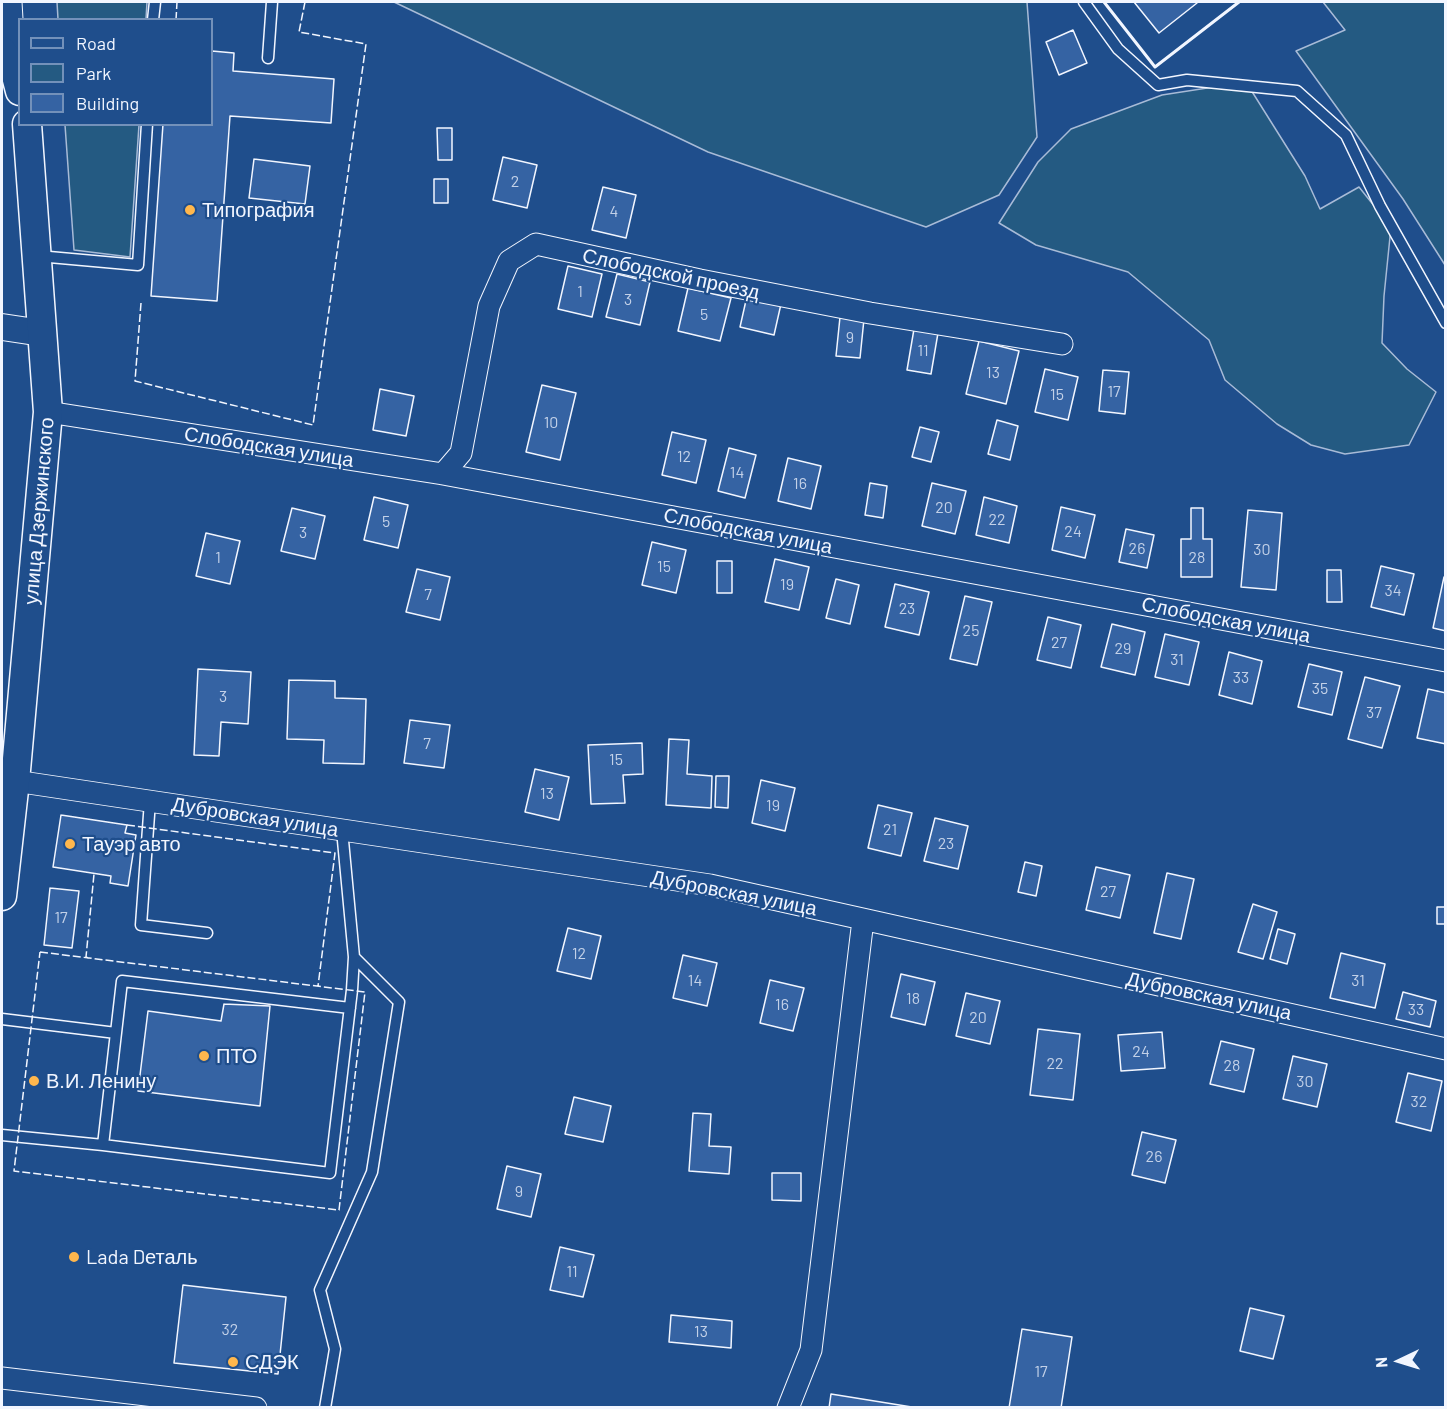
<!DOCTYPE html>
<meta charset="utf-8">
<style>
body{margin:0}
#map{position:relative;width:1447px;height:1409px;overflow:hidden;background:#1f4e8c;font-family:Barlow,sans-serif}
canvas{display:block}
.frame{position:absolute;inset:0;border:3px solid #f2f6ff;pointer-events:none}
.legend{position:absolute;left:18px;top:18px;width:195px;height:108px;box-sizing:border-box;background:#1f4e8c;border:2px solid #7391ba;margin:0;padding:8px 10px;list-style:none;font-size:18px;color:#f2f6ff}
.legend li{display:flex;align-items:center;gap:12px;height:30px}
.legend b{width:30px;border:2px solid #7391ba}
.north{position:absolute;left:1369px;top:1331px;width:60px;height:60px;-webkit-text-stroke:4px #1f4e8c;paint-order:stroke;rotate:266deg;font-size:16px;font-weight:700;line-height:24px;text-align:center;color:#f2f6ff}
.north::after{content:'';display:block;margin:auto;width:21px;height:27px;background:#f2f6ff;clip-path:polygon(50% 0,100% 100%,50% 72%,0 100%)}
</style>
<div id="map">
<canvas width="1447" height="1409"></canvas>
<div class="frame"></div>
<ul class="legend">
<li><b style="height:8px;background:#1f4e8c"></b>Road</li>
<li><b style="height:16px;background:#245a82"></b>Park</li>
<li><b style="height:16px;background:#3563a3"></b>Building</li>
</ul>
<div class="north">N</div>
</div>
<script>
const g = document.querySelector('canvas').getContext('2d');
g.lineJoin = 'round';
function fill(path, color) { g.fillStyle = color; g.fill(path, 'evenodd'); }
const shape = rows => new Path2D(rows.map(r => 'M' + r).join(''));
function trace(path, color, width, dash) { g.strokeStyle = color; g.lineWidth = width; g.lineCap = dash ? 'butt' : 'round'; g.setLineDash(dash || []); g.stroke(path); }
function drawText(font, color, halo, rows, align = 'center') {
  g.font = font + ' Barlow,sans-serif'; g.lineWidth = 4.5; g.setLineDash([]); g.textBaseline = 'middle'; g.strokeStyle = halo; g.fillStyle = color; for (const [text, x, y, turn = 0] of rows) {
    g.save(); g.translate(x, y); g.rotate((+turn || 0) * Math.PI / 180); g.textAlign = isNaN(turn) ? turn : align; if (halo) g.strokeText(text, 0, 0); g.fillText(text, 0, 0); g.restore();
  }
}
const green = shape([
 [57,2,147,2,146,19,58,19,57,2],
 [394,2,1027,2,1037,137,999,195,926,227,708,152,394,2],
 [1323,2,1445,2,1445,265,1403,199,1296,51,1345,30,1323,2],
 [1246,82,1305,176,1320,209,1359,187,1391,227,1384,296,1382,343,1407,369,1436,392,1409,445,1345,454,1311,445,1277,424,1225,380,1209,340,1128,272,1036,245,999,223,1038,162,1071,129,1162,95,1246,82],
 [65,125,139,125,130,257,74,250,65,125]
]);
const building = shape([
 [1134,2,1196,2,1197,3,1159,33,1134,2],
 [1073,30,1087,63,1059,75,1046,42,1073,30],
 [212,51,234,53,233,71,334,79,331,123,230,116,217,301,151,296,163,124,212,124,212,51],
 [437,128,452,128,452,160,438,160,437,128],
 [503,157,537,165,527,208,493,200,503,157],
 [254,159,310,166,305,204,249,198,254,159],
 [434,179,448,179,448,203,434,203,434,179],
 [603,187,636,195,626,238,592,230,603,187],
 [568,266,602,274,592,317,558,309,568,266],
 [617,274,650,282,640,325,606,317,617,274],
 [688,288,731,298,720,341,678,331,688,288],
 [747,296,781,304,774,335,740,327,747,296],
 [840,317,864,319,860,358,836,356,840,317],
 [914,329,938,333,931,374,907,370,914,329],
 [979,341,1019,351,1006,404,966,394,979,341],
 [1045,369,1078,377,1068,420,1035,412,1045,369],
 [1103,370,1129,372,1125,414,1099,411,1103,370],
 [542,385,576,393,560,460,526,452,542,385],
 [380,389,414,396,406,436,373,430,380,389],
 [997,420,1018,426,1010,460,988,454,997,420],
 [920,427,939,432,931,462,912,457,920,427],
 [672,432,706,440,696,483,662,475,672,432],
 [729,448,756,455,745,498,718,491,729,448],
 [788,458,821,466,811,509,778,501,788,458],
 [870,483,887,486,883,518,865,515,870,483],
 [932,483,966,491,955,534,922,526,932,483],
 [374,497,408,505,398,548,364,540,374,497],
 [984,497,1017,506,1009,543,976,535,984,497],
 [1061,507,1095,515,1085,558,1052,550,1061,507],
 [292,508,325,516,315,559,281,551,292,508],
 [1191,508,1203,508,1203,539,1212,539,1212,577,1181,577,1181,539,1191,539,1191,508],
 [1248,510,1282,513,1276,590,1241,587,1248,510],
 [1126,529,1154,535,1147,568,1119,562,1126,529],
 [206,533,240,541,230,584,196,576,206,533],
 [652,542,686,550,676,593,642,585,652,542],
 [775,559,809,567,799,610,765,602,775,559],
 [717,561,732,561,732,593,717,593,717,561],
 [1381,566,1414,574,1404,615,1371,607,1381,566],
 [417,569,450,577,440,620,406,612,417,569],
 [1327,570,1341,570,1342,602,1327,602,1327,570],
 [1444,577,1446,578,1446,631,1433,628,1444,577],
 [836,579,859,585,850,624,826,618,836,579],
 [895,584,929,592,919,635,885,627,895,584],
 [965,596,992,602,977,665,950,659,965,596],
 [1048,617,1081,625,1071,668,1037,660,1048,617],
 [1112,624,1145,632,1135,675,1101,667,1112,624],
 [1165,634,1199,642,1189,685,1155,677,1165,634],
 [1229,652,1262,661,1252,704,1219,695,1229,652],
 [1309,664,1342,672,1332,715,1298,707,1309,664],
 [198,669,251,672,248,724,221,722,219,756,194,755,198,669],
 [1365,677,1400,686,1382,748,1348,739,1365,677],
 [289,680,335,681,335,698,366,699,364,764,323,763,324,740,287,739,289,680],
 [1428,689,1446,693,1446,744,1417,738,1428,689],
 [410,720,450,725,444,768,404,763,410,720],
 [669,739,689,740,687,774,712,776,711,808,666,805,669,739],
 [642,743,643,774,623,775,625,803,591,804,588,745,642,743],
 [535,769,569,777,559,820,525,812,535,769],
 [716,776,729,776,728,808,715,807,716,776],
 [761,780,795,788,785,831,752,823,761,780],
 [878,805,912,813,901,856,868,848,878,805],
 [61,815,127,825,125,833,136,835,128,886,110,883,111,876,53,867,61,815],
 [935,818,968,826,958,869,924,861,935,818],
 [1025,862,1042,866,1036,896,1018,892,1025,862],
 [1096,867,1130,875,1120,918,1086,910,1096,867],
 [1167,873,1194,879,1181,939,1154,933,1167,873],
 [50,888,79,891,72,948,44,945,50,888],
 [1253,904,1277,912,1263,959,1238,952,1253,904],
 [1437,907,1446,907,1446,924,1437,924,1437,907],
 [568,928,601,936,591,979,557,971,568,928],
 [1278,929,1295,934,1287,964,1270,959,1278,929],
 [1341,953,1385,964,1375,1008,1330,998,1341,953],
 [683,955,717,963,707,1006,673,998,683,955],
 [901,974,935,982,925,1025,891,1017,901,974],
 [770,980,804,988,793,1031,760,1023,770,980],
 [1403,992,1436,1001,1430,1027,1396,1019,1403,992],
 [966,993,1000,1001,990,1044,956,1036,966,993],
 [224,1004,270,1006,260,1106,138,1091,148,1011,221,1021,224,1004],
 [1038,1029,1080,1034,1073,1100,1030,1095,1038,1029],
 [1162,1032,1165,1068,1121,1071,1118,1035,1162,1032],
 [1221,1041,1254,1049,1244,1092,1210,1084,1221,1041],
 [1293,1056,1327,1064,1317,1107,1283,1099,1293,1056],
 [1408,1073,1442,1081,1431,1131,1396,1122,1408,1073],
 [574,1097,611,1106,603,1142,565,1134,574,1097],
 [693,1113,711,1114,709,1146,731,1147,729,1174,689,1171,693,1113],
 [1142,1132,1176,1140,1165,1183,1132,1175,1142,1132],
 [507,1166,541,1174,531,1217,497,1209,507,1166],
 [772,1173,801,1173,801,1201,772,1200,772,1173],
 [560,1247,594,1255,583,1297,550,1290,560,1247],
 [183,1285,286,1297,278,1374,174,1363,183,1285],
 [1250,1308,1284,1316,1273,1359,1240,1351,1250,1308],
 [671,1315,732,1321,731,1348,669,1342,671,1315],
 [1022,1329,1072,1337,1061,1408,1009,1408,1022,1329],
 [831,1394,918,1408,829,1408,831,1394]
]);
const service = shape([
 [1084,2,1118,49,1158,85,1187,80,1297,91,1346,135,1380,206,1446,323],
 [153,20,155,2],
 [268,58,272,2],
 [38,256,138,265,147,124],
 [150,801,141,925,207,933],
 [350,1008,122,981,103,1145,330,1173,352,990,354,957],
 [2,1019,116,1033],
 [2,1135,103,1145],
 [325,1408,335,1349,320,1290,372,1172,399,1002,354,957,342,830]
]);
const minor = shape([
 [11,2,15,71],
 [48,412,443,474,1446,661],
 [443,474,461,453,489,306,509,261,536,244,700,280,870,313,1062,344],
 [15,781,710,885,1446,1049],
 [2,1378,256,1408],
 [788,1408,811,1350,863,920]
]);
const tertiary = shape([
 [2,327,42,333]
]);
const secondary = shape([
 [2,51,15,72,20,91],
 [2,896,15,781,48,412,27,124]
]);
const fence = shape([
 [176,20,177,2],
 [141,303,135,381,313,425,366,44,299,32,305,2],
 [127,825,335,853,318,986],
 [40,952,365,992,339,1210,14,1171,40,952],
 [88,958,86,957,94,874]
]);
const wall = shape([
 [1104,2,1155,67,1239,2]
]);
const markers = [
 [190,210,6,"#ffb74d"],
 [70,844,6,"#ffb74d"],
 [204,1056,6,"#ffb74d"],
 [34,1081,6,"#ffb74d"],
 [74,1257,6,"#ffb74d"],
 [233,1362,6,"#ffb74d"]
];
const numberNames = [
 ["2",515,182],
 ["4",614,212],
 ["1",580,292],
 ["3",628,300],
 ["5",704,315],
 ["9",850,338],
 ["11",923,351],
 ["13",993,373],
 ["17",1114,392],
 ["15",1057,395],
 ["10",551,423],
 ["12",684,457],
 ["14",737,473],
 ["16",800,484],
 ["20",944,508],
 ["22",997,520],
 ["5",386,522],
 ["24",1073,532],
 ["3",303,533],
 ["26",1137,549],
 ["30",1262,550],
 ["1",218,558],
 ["28",1197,558],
 ["15",664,567],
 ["19",787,585],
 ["34",1393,591],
 ["7",428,595],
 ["23",907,609],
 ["25",971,631],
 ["27",1059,643],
 ["29",1123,649],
 ["31",1177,660],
 ["33",1241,678],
 ["35",1320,689],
 ["3",223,697],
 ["37",1374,713],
 ["7",427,744],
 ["15",616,760],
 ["13",547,794],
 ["19",773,806],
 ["21",890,830],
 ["23",946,844],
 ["27",1108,892],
 ["17",61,918],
 ["12",579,954],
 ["14",695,981],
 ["31",1358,981],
 ["18",913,999],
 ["16",782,1005],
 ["33",1416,1010],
 ["20",978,1018],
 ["24",1141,1052],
 ["22",1055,1064],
 ["28",1232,1066],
 ["30",1305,1082],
 ["32",1419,1102],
 ["26",1154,1157],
 ["9",519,1192],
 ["11",572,1272],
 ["32",230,1330],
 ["13",701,1332],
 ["17",1041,1372]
];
const poiNames = [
 ["Типография",202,210],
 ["Тауэр авто",82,844],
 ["ПТО",216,1056],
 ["В.И. Ленину",46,1081],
 ["Lada Dеталь",86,1257],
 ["СДЭК",245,1362]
];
const streetNames = [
 ["Слободской проезд",671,274,12],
 ["Слободская улица",269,447,9],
 ["улица Дзержинского",39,511,-85],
 ["Слободская улица",748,531,11],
 ["Слободская улица",1226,620,11],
 ["Дубровская улица",255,817,9],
 ["Дубровская улица",734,893,11],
 ["Дубровская улица",1209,996,12]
];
fill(green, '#245a82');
trace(green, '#a8bbd7', 1.5);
fill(building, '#3563a3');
trace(building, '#f2f6ff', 1.5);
trace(service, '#f2f6ff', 13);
trace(minor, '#f2f6ff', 23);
trace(tertiary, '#f2f6ff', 28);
trace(secondary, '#f2f6ff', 31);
trace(service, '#1f4e8c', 10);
trace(minor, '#1f4e8c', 21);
trace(tertiary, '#1f4e8c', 26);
trace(secondary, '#1f4e8c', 28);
trace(fence, '#f2f6ff', 1.5, [8, 3]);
trace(wall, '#f2f6ff', 3);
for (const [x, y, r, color] of markers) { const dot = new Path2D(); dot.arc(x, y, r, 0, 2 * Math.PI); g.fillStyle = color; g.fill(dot); trace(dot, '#1f4e8c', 2); }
drawText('16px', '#c3d1e8', null, numberNames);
drawText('20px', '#f2f6ff', '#1f4e8c', poiNames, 'left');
drawText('20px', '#f2f6ff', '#1f4e8c', streetNames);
</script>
